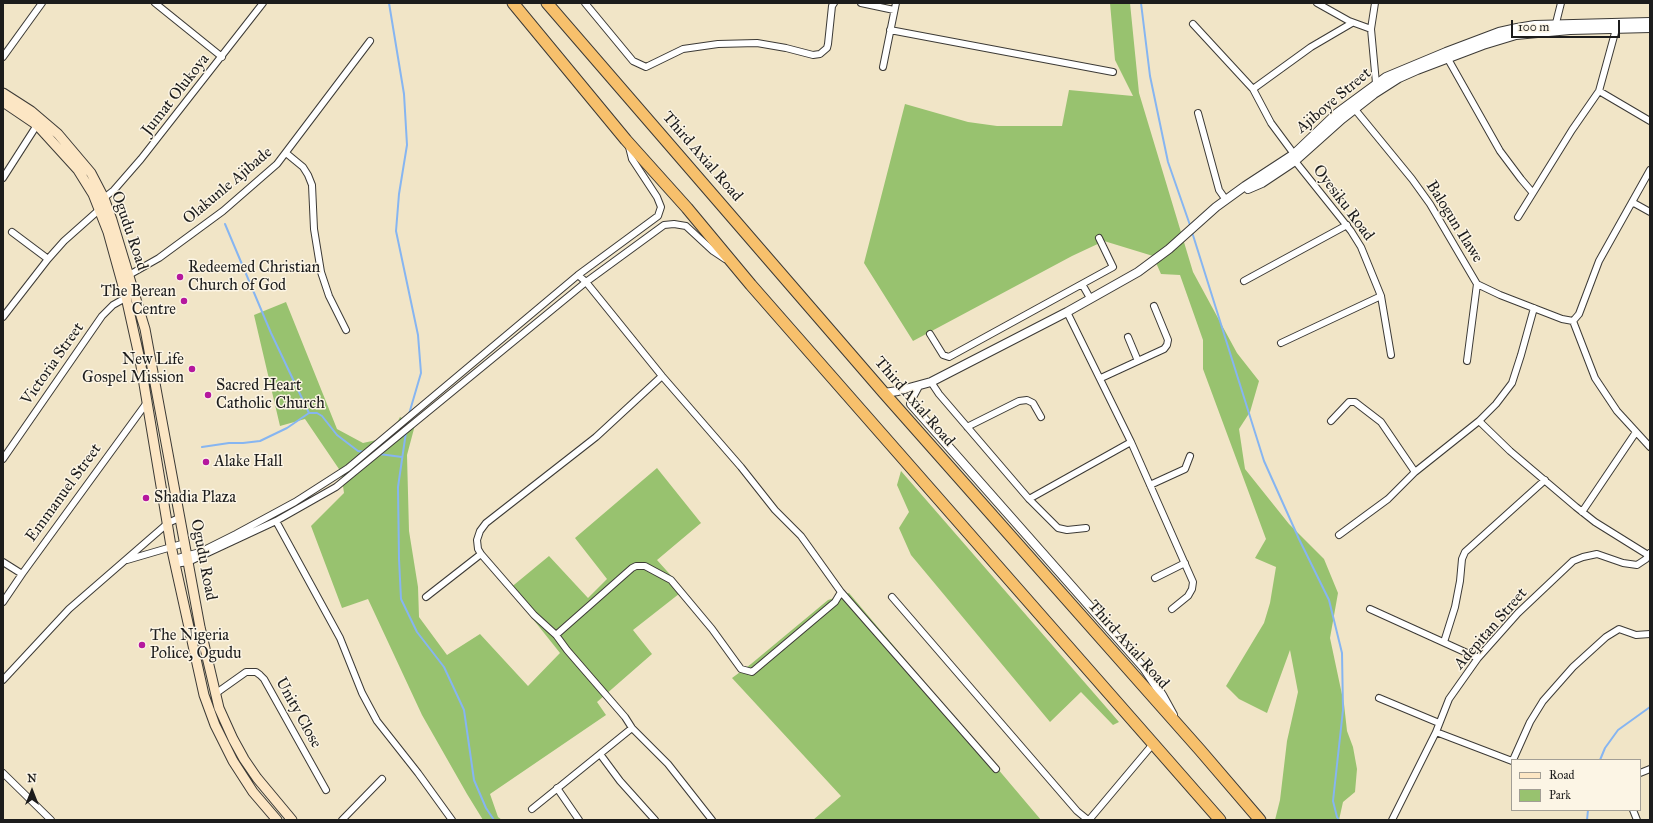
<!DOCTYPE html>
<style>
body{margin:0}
#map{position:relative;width:1653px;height:823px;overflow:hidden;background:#f1e5c7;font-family:"IM FELL Great Primer",serif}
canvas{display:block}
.frame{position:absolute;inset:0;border:4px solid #1c1c1c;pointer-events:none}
.legend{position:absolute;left:1511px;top:759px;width:130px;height:52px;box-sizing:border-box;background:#fcf5e5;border:1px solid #a29e95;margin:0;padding:5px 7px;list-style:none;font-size:12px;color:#1c1c1c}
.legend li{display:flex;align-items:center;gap:8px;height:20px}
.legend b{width:20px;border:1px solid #a29e95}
.north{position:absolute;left:12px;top:771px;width:40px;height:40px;-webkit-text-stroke:3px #fcf5e5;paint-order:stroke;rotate:0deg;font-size:11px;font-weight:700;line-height:16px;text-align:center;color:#1c1c1c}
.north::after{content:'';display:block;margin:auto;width:14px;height:18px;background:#1c1c1c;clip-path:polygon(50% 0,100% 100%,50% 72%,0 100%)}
.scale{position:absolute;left:1511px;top:20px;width:109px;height:18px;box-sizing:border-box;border:2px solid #1c1c1c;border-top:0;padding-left:5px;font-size:12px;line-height:14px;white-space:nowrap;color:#1c1c1c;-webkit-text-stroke:3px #fcf5e5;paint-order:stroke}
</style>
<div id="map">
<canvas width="1653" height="823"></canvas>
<div class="frame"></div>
<ul class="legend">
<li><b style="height:5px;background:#fce6c4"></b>Road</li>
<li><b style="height:11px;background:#98c26f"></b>Park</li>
</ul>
<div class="north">N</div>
<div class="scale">100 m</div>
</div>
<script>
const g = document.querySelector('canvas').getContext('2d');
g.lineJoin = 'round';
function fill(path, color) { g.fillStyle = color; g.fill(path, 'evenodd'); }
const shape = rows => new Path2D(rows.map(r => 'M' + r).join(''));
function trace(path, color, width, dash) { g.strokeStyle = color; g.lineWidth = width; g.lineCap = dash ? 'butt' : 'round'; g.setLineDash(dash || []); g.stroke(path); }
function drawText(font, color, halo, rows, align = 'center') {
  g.font = font + ' "IM FELL Great Primer",serif'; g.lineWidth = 3; g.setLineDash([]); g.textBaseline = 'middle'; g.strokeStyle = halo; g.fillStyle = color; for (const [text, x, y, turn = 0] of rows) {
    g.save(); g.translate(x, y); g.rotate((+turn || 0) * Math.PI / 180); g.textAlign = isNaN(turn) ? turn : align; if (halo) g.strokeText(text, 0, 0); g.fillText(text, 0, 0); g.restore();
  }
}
const green = shape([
 [1110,3,1130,3,1139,93,1193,272,1237,353,1259,381,1250,412,1239,429,1245,469,1289,524,1324,559,1338,593,1330,638,1344,704,1347,731,1353,747,1357,769,1355,792,1343,802,1339,820,1275,820,1280,800,1287,741,1298,692,1290,650,1267,713,1239,699,1226,686,1264,623,1270,603,1276,567,1255,558,1266,539,1203,369,1203,340,1180,275,1161,274,1153,256,1104,241,1072,256,913,341,864,263,905,104,968,122,997,126,1062,126,1069,90,1133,96,1115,60],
 [286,302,337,429,363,443,390,437,400,417,415,425,407,455,409,531,418,587,419,617,447,655,480,634,528,686,560,653,509,589,549,556,588,598,607,579,575,538,657,468,701,523,657,560,684,590,633,630,652,654,597,702,606,715,490,794,498,817,502,820,483,820,467,794,422,715,368,599,342,608,311,526,344,493,341,472,305,419,280,426,254,315],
 [901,471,1119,722,1113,725,1081,692,1050,722,911,555,899,528,909,512,897,485],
 [849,593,1041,820,813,820,841,796,732,678,751,664,828,600]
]);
const stream = shape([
 [389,3,404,94,407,145,399,194,396,231,418,335,421,373,409,414],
 [1141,3,1150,76,1168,162,1191,228],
 [225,224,271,333,309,413],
 [1192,232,1264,461,1299,539,1329,600,1342,653,1343,710,1333,801,1337,817,1339,820],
 [1650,296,1650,306],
 [406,432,398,487,399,559,401,599,417,632,444,667,464,710,474,780,486,808,494,820],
 [202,447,229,443,243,443,260,441,287,428,309,413,317,413,322,416,337,435,358,451,365,452],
 [379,454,402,457],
 [1600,760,1605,748,1618,730,1650,707],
 [1587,820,1588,810]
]);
const minor = shape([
 [155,3,222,57],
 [585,3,633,61,646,67,683,49,718,44,757,43,786,48,813,55,820,54,827,48,828,44,832,6,834,3],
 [861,3,894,10],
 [1317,3,1349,21,1371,29],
 [1375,3,1371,29,1376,83],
 [1193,24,1253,89,1271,123,1294,154],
 [1555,27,1561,3],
 [890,30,1113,72],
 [3,57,42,3],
 [1448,59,1500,151,1521,179,1532,192],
 [883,67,896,3],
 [1253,89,1311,47,1352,23],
 [1599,91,1650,121],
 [1353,107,1412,179,1430,204,1477,284,1500,295,1562,319,1573,321,1595,378,1617,411,1650,447],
 [1198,113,1219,190,1226,200],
 [286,153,303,167,308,175,312,185,314,229,321,272,329,296,346,330],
 [1295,161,1351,231,1361,247,1381,296,1391,355],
 [3,178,37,125],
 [104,198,114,190,141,159,263,3],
 [1632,202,1650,212],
 [1518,217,1572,130,1599,91,1616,29],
 [12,232,48,259],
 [129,275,159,258,223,211,277,164,370,41],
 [1244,281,1347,225],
 [1082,284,1113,267,1099,238],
 [1067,312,1131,442,1193,582,1192,589,1188,596,1172,609],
 [3,317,48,259,64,241,100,209],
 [1573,321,1579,314,1599,261,1650,170],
 [930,334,943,355,949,357,1082,284,1090,298],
 [1128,337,1138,361],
 [1281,343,1381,296],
 [1467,361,1477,284],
 [662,376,596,437,486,523,480,531,477,540,478,549,481,554,534,615,556,635,567,650,625,717,632,728,668,764,712,820],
 [1101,378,1164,349,1167,345,1168,340,1154,306],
 [931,382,939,394,1029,499,1058,528,1067,530,1086,528],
 [1331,421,1349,402,1355,402,1381,422,1415,472],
 [1479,421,1510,451,1576,507,1595,522,1648,555],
 [967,427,1019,401,1027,400,1033,403,1041,417],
 [3,459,102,316,113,305,129,296],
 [1150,485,1185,469,1190,456],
 [1029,499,1131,442],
 [1582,512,1636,432],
 [276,521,340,638,362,693,377,721,418,773,452,820],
 [1339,535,1388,499,1415,472,1479,421,1496,404,1512,383,1521,355,1534,308],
 [174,559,200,552,236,534,295,502,348,468,578,275,658,216,661,207,657,197,632,159,629,147],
 [127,560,185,543],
 [3,562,22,574],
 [175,564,188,562,276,521,336,487,586,282,664,225,674,224,686,226,713,251,725,259],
 [1155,578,1185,563],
 [841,592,996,769],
 [426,597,481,554],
 [892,597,1077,811,1088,820],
 [3,602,22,574,148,401],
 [1370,609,1478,658],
 [556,635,632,568,636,566,645,566,671,580,712,629,741,669,752,672,835,602,841,592,801,536,775,510,741,467,662,376,586,282,578,275],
 [1444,642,1455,607,1460,581,1462,559,1465,552,1545,480],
 [3,680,69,609,168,523,179,518],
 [215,694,246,672,256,672,260,675,264,679,326,790],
 [1379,698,1439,723],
 [1436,732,1512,761],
 [600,754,620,781,655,820],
 [1513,760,1530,722,1543,701,1573,667,1606,637,1619,629,1636,635,1650,634],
 [3,773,51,820],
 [1640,773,1650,769],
 [557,788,579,820],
 [532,809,632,728],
 [1633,810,1637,820],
 [342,820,382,779],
 [1089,820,1153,744],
 [1392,820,1436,732,1449,699,1478,658,1518,613,1573,561,1583,557,1597,554,1623,563,1637,565,1646,559,1650,553]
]);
const tertiary = shape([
 [1248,189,1262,183,1295,161,1342,119,1374,94,1399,78,1417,70,1483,45,1516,35,1570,30,1650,28],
 [918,386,912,397,911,404,1144,668,1162,695,1173,715],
 [884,393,898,391,931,382,1067,312,1138,272,1169,249,1216,207,1245,186,1294,154,1337,113,1386,77,1446,52,1499,32,1517,28,1535,25,1650,22]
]);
const secondary = shape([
 [3,93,31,111,58,134,91,173,104,198,112,220,145,329,200,627,219,708,233,739,244,759,257,778,292,820],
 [3,102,37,125,78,170,93,194,108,232,126,297,140,360,171,546,204,695,215,725,233,761,253,792,277,820]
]);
const motorway = shape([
 [513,3,626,140,687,208,751,285,1220,820],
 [547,3,884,393,1200,750,1260,820]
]);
const markers = [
 [180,277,4,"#b5179e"],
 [184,301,4,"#b5179e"],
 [192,369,4,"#b5179e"],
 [208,395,4,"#b5179e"],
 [206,462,4,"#b5179e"],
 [146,498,4,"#b5179e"],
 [142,645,4,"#b5179e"]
];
const streetNames = [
 ["Jumat Olukoya",176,95,-52],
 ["Ajiboye Street",1334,101,-40],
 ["Third Axial Road",702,157,49],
 ["Olakunle Ajibade",228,186,-40],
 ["Oyesiku Road",1343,203,53],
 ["Balogun Ilawe",1454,222,58],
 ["Ogudu Road",129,231,71],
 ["Victoria Street",53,364,-55],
 ["Third Axial Road",914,402,49],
 ["Emmanuel Street",64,493,-54],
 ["Ogudu Road",203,560,79],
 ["Adepitan Street",1491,629,-49],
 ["Third Axial Road",1128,645,48],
 ["Unity Close",298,713,61]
];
const poiNames = [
 ["Redeemed Christian",188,268],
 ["Church of God",188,286],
 ["The Berean",176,292,"right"],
 ["Centre",176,310,"right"],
 ["New Life",184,360,"right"],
 ["Gospel Mission",184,378,"right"],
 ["Sacred Heart",216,386],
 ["Catholic Church",216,404],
 ["Alake Hall",214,462],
 ["Shadia Plaza",154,498],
 ["The Nigeria",150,636],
 ["Police, Ogudu",150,654]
];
fill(green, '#98c26f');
trace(stream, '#86b5f1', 2);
trace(minor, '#3c3a36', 8);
trace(tertiary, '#3c3a36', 10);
trace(secondary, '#3c3a36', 11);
trace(motorway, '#3c3a36', 13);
trace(minor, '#fff', 6);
trace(tertiary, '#fff', 8);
trace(secondary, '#fce6c4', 9);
trace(motorway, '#f7c06c', 11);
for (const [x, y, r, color] of markers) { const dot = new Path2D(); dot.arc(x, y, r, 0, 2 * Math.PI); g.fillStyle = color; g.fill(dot); trace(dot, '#fcf5e5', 1.5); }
drawText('16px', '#1c1c1c', '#fcf5e5', streetNames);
drawText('16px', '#1c1c1c', '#fcf5e5', poiNames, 'left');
</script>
